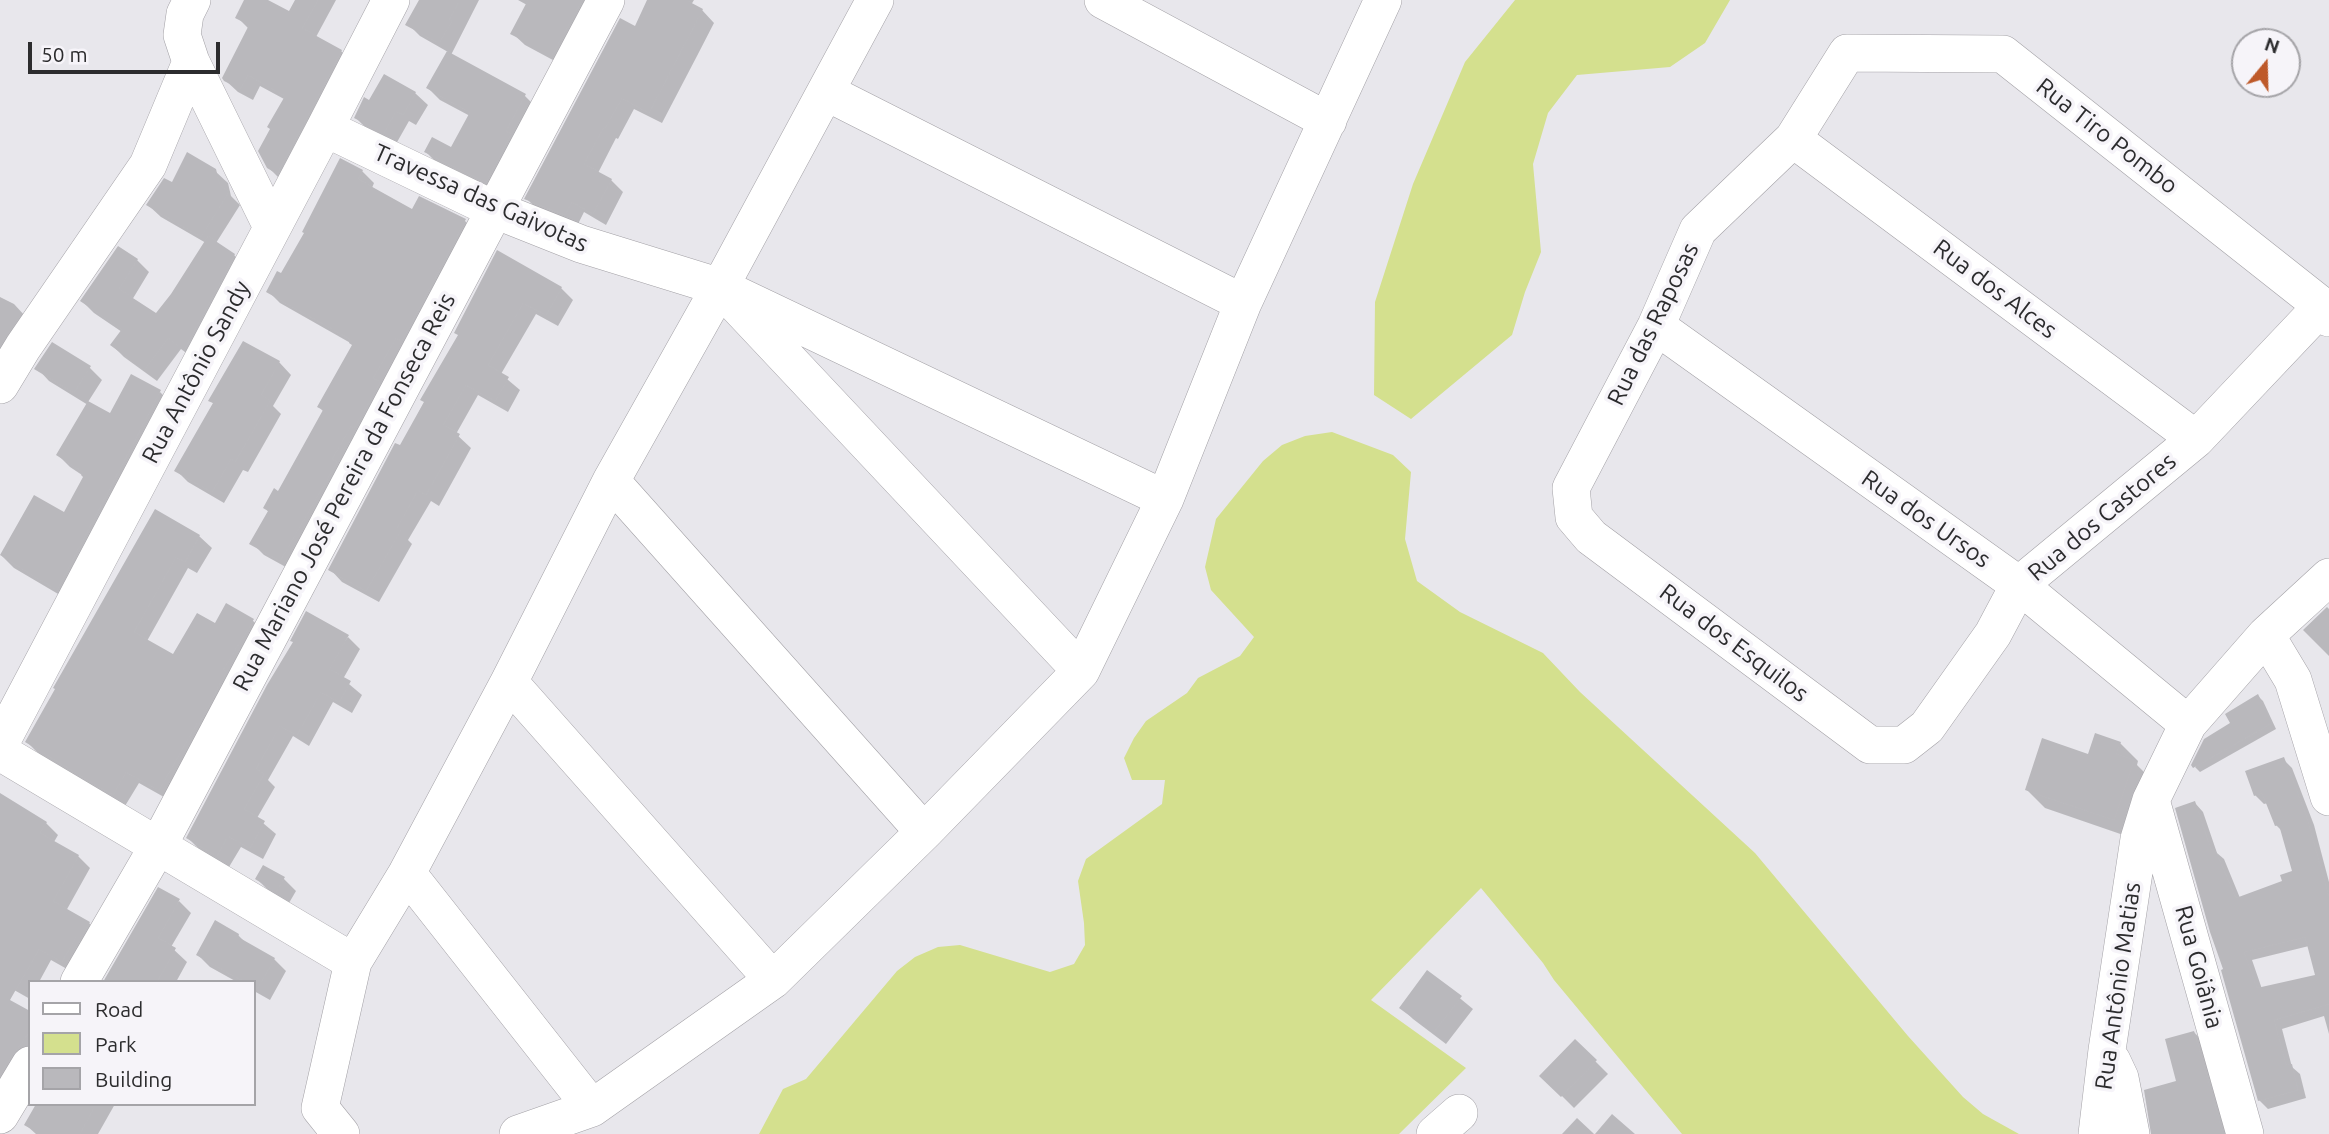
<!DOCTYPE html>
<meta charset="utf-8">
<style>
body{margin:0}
#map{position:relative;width:2329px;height:1134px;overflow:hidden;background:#e8e7ec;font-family:Ubuntu,sans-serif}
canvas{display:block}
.legend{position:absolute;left:28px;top:980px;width:228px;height:126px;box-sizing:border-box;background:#f6f4f9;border:2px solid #a5a4a8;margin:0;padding:9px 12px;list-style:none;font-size:21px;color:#2c2c2e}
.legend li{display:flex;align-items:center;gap:14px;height:35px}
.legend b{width:35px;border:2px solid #a5a4a8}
.north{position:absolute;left:2231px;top:28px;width:70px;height:70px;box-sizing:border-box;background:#f6f4f9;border:2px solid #a5a4a8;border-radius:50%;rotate:19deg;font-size:19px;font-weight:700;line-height:28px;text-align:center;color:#2c2c2e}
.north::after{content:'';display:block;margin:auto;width:24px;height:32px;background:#be5929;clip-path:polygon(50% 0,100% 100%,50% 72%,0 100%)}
.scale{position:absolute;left:28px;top:42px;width:192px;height:32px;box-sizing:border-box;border:4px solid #2c2c2e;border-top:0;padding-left:9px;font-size:21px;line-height:24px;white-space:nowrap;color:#2c2c2e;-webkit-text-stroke:5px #f6f4f9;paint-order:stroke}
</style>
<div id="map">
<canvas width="2329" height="1134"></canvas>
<ul class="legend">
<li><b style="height:9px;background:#fff"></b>Road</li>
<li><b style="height:19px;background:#d4e08e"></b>Park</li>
<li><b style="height:19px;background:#b9b8bc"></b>Building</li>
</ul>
<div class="north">N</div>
<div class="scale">50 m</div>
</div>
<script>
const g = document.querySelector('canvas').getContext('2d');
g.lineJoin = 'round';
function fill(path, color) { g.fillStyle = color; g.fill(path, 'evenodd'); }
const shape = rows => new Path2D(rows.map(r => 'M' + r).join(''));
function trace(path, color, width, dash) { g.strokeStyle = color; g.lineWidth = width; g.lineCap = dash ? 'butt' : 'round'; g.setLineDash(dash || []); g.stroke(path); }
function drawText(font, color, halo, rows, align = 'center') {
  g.font = font + ' Ubuntu,sans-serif'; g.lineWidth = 7; g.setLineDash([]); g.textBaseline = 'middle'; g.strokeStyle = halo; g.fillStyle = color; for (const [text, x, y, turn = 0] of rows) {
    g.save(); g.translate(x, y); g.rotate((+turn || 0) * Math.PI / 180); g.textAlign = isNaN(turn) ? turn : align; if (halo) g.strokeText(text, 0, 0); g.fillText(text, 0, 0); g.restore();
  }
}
const green = shape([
 [1515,0,1730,0,1705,43,1670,67,1577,75,1548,113,1533,164,1541,252,1525,292,1512,335,1411,419,1374,395,1375,302,1413,184,1465,62],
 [1332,432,1393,455,1411,472,1405,539,1417,581,1460,612,1543,653,1580,692,1755,853,1908,1036,1963,1097,1983,1114,2019,1134,1682,1134,1554,980,1543,963,1481,888,1371,1000,1466,1068,1399,1134,759,1134,783,1089,806,1079,897,971,915,957,938,947,960,945,1050,972,1074,964,1085,945,1084,923,1078,881,1086,859,1162,804,1165,780,1132,780,1124,758,1134,738,1146,721,1187,693,1198,678,1240,656,1254,637,1211,590,1205,567,1216,519,1263,461,1282,445,1305,436]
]);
const shadow = shape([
 [246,0,264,0,290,13,297,0,336,0,316,37,341,51,353,63,281,180,268,167,284,99,260,86,253,100,238,92,225,80,249,29,237,17],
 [430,0,479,0,451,55,525,96,537,108,498,193,438,164,426,152,452,149,470,116,440,100,428,88,448,52,420,36,408,24],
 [518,0,588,0,564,66,525,45,512,33,527,5],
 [649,0,694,0,691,5,702,10,714,23,697,56,662,123,634,109,618,139,616,138,598,173,611,180,623,192,606,225,584,212,577,226,539,211,527,199,636,29],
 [415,93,428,105,416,125,409,121,396,144,368,130,356,118,370,102],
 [340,161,362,171,374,183,372,188,412,211,419,199,465,221,477,233,293,571,264,555,252,543,269,512,265,508,279,493,324,412,319,407,354,345,280,303,268,291,282,276,306,233],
 [215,171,228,183,231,196,240,205,216,243,234,255,246,267,197,361,181,349,157,381,124,357,112,345,122,332,94,313,82,301,137,260,149,272,132,300,156,316,172,295,206,243,161,217,148,205,173,185],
 [498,253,561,288,573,300,558,326,536,314,501,374,520,390,508,412,478,395,456,434,471,448,439,506,431,501,408,540,412,544,379,602,342,582,330,569,400,448,459,336],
 [0,297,14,304,26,317,0,362],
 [279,362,291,375,273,406,281,414,248,472,243,470,224,503,188,482,176,470,214,404,210,400],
 [37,368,90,368,102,380,88,402,111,415,160,392,172,404,70,601,14,568,2,556,64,514,85,477,70,467,58,455,88,405,49,381],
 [156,512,199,536,212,548,197,573,188,568,147,641,174,656,215,625,252,620,265,632,171,801,139,783,125,806,39,754,27,742],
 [348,637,360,649,343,679,362,695,352,713,333,702,309,746,293,736,268,780,275,787,257,818,276,834,263,859,241,847,229,867,200,850,188,838],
 [2258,696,2263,701,2276,729,2200,772,2195,767],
 [2120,743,2138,761,2137,765,2152,780,2132,838,2045,808,2027,790,2089,756],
 [2283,759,2292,768,2314,825,2329,882,2329,1034,2324,1016,2282,1029,2292,1067,2300,1074,2306,1098,2268,1109,2259,1100,2226,970,2195,803,2203,812,2217,853,2224,859,2240,898,2284,882,2294,873,2282,831,2276,825,2268,803,2264,804,2255,795],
 [2309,946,2317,976,2262,989,2252,960],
 [0,802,46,823,58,835,54,842,78,856,90,868,66,911,89,923,101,935,74,973,51,960,39,982,30,982,30,999,0,982],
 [264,867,284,879,296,891,289,903,269,891,257,879],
 [179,901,191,913,171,947,187,962,176,982,105,982],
 [238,935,247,944,274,959,286,971,270,1000,254,991,254,982,237,982,210,967,198,955],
 [1428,972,1473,1009,1446,1044,1413,1019,1401,1007],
 [0,996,30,1013,30,1059,0,1106],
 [2194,1032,2202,1041,2228,1134,2153,1134,2179,1082],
 [1575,1041,1608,1074,1574,1108,1542,1076],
 [38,1104,115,1104,98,1134,36,1134,26,1125],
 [1612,1114,1635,1134,1595,1134],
 [1577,1118,1592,1132,1594,1134,1562,1134]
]);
const building = shape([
 [244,0,268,0,289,11,295,0,318,0,302,28,342,50,277,174,267,168,258,151,270,129,267,127,285,96,248,75,240,89,224,81,222,78,249,25,235,18],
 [419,0,460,0,449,20,452,21,439,43,405,25],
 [528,0,582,0,552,55,510,34],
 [647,0,686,0,703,9,649,113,622,98,605,128,604,127,584,164,612,179,593,214,572,202,565,215,524,199,620,18,635,26],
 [447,51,526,94,506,131,511,134,486,182,424,152,432,137,451,147,470,112,426,88],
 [384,74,416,92,403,115,396,111,384,133,354,118,364,97,369,100],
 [187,152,216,169,220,186,229,192,201,237,146,205,164,178,172,182],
 [340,158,363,170,358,179,412,209,419,196,466,219,411,324,401,341,396,338,373,378,380,382,354,428,351,426,332,459,337,462,280,561,249,544,268,511,263,508,274,488,278,491,323,410,317,407,352,345,349,343,350,339,266,292,277,271,281,273,304,233,302,232],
 [208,236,235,254,184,350,168,338,144,370,110,345,122,329,80,301,118,246,138,259,119,289,156,313,171,294],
 [497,250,562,287,546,315,523,303,488,365,509,377,495,401,466,385,443,425,460,434,426,495,418,490,397,528,401,530,366,591,328,570,395,443,400,445,424,402,420,400,458,335,454,333],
 [243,341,280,361,261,395,270,401,235,462,231,459,212,492,174,471,213,403,208,401],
 [52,342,91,366,74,393,34,369],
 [131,374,161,390,57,590,0,555,34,495,64,512,83,477,81,475,83,472,56,455,88,401,110,413],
 [155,509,200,535,185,562,176,557,134,632,173,654,197,613,215,623,226,603,254,619,223,670,226,672,199,724,197,723,159,790,126,772,113,795,25,742,55,689,53,688,61,674],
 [2327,607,2329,609,2329,656,2303,630],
 [306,611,349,635,329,669,351,681,339,702,321,692,297,735,280,726,256,769,264,774,244,809,265,821,250,848,228,836,217,856,186,838,267,685,293,642,290,641],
 [2258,694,2272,723,2193,768,2191,765,2204,739,2230,723,2225,714],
 [2095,733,2121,742,2116,754,2134,760,2114,820,2025,790,2042,738,2088,754],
 [2284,757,2306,815,2329,897,2329,1004,2274,1020,2286,1065,2292,1064,2298,1090,2258,1101,2221,970,2223,969,2210,932,2175,808,2195,801,2211,850,2215,849,2236,898,2282,881,2280,875,2292,871,2279,825,2275,826,2262,793,2254,796,2245,771],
 [2305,937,2315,975,2257,988,2244,952],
 [0,793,47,822,40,833,79,855,53,901,90,922,80,939,76,937,62,962,39,949,10,1000,30,1011,30,1031,0,1074],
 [263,865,285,877,276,892,255,879],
 [158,887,180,899,158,938,176,948,157,982,103,982],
 [215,920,239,934,238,937,275,958,257,989,254,987,254,982,245,982,196,955],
 [1427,970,1462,996,1433,1033,1399,1008],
 [2194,1031,2223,1134,2151,1134,2144,1090,2176,1081,2165,1039],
 [1575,1039,1597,1060,1561,1097,1539,1076],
 [36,1104,96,1104,80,1134,40,1134,24,1125]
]);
const minor = shape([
 [192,0,185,14,182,35,191,62,272,227],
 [1103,0,1328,121],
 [826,92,1243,303],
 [325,128,493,209,581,244,720,287,1165,499],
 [1793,139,2196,439],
 [734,302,1081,671],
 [2322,306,2196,439,2019,585,1993,634,1927,727,1904,745,1870,745,1591,537,1574,517,1571,488,1656,326,1698,230,1793,139,1847,53,2003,54,2322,306,2329,318],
 [1656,326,2019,585,2188,724],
 [0,385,23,347,148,165,191,62],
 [611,481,924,832],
 [2266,635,2293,680,2329,797],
 [509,682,773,980],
 [0,744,325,128,391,0],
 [0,752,353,962],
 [2151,800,2245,1134],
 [407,873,592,1108],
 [79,982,158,846,606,0],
 [2112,1061,2120,1078,2131,1134],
 [0,1115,30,1065],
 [341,1134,320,1108,353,962,407,873,509,682,611,481,720,287,875,0],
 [518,1134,592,1108,773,980,924,832,1081,671,1165,499,1243,303,1383,0],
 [1435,1134,1459,1113],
 [2097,1134,2107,1050,2139,839,2151,800,2188,724,2266,635,2329,577]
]);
const streetNames = [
 ["Rua Tiro Pombo",2107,136,38],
 ["Travessa das Gaivotas",481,198,24],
 ["Rua dos Alces",1995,289,37],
 ["Rua das Raposas",1653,324,-64],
 ["Rua Antônio Sandy",196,372,-62],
 ["Rua Mariano José Pereira da Fonseca Reis",344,492,-62],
 ["Rua dos Castores",2102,517,-40],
 ["Rua dos Ursos",1926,519,35],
 ["Rua dos Esquilos",1734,643,37],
 ["Rua Goiânia",2199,967,75],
 ["Rua Antônio Matias",2118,986,-82]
];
fill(green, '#d4e08e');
fill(shadow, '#0003');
fill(building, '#b9b8bc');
trace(minor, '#a3a1a6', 38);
trace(minor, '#fff', 37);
drawText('24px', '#2c2c2e', '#f6f4f9', streetNames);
</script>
